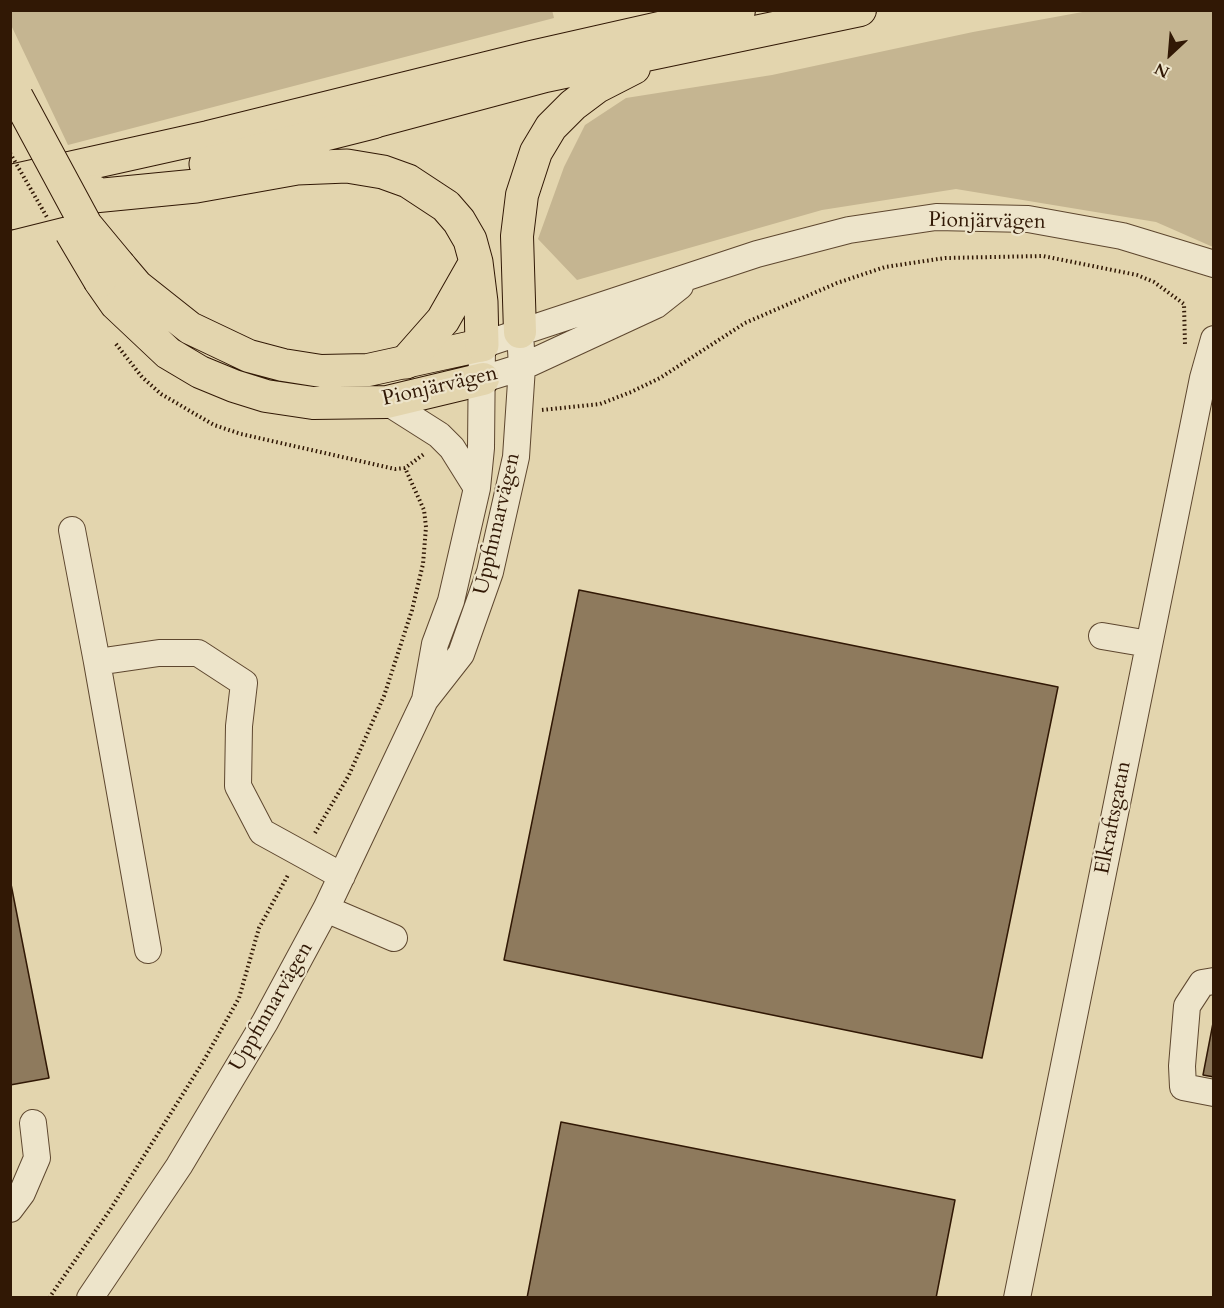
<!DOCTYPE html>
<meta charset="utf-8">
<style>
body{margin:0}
#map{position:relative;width:1224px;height:1308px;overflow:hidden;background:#e3d5ae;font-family:Cardo,serif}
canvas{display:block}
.frame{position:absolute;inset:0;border:12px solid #311805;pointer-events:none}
.north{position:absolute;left:1140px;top:24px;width:60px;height:60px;-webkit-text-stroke:4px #ede4ca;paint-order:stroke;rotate:206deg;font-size:16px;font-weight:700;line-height:24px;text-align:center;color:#311805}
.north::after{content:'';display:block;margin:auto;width:21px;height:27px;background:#311805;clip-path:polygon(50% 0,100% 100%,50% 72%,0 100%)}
</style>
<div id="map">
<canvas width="1224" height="1308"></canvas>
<div class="frame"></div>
<div class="north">N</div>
</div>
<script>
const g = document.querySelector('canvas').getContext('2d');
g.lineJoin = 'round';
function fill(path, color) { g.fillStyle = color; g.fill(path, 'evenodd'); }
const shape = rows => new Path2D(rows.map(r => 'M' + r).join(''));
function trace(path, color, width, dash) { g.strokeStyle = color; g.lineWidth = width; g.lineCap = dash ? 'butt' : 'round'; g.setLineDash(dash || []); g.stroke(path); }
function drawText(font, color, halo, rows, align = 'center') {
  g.font = font + ' Cardo,serif'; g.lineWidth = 4.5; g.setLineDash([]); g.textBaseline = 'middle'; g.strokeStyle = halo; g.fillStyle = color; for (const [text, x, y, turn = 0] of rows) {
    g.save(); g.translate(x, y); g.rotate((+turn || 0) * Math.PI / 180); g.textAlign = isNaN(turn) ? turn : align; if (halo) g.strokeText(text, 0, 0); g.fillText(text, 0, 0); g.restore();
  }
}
const green = shape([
 [11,10,552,10,554,18,68,145,11,25],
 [1088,11,1213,11,1213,247,1156,222,956,189,822,210,577,280,538,239,564,167,585,125,626,98,772,75,973,32]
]);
const building = shape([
 [579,590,1058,687,982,1058,504,960,579,590],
 [10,879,49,1078,10,1085,10,879],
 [1214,1018,1214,1077,1203,1075,1214,1018],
 [561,1122,955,1200,936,1298,527,1298,561,1122]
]);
const path = shape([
 [116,344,142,377,161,394,214,425,241,434,395,469,405,468,424,454],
 [542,410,600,404,631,392,660,378,745,323,837,283,885,267,945,258,1043,256,1137,275,1154,282,1184,304,1185,345],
 [315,833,349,775,384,696,412,610,423,564,426,527,424,510,405,468],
 [49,1298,110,1210,203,1062,239,998,259,928,288,875]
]);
const minor = shape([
 [483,379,522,367,656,305,680,286],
 [387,402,439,435,452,448,477,488],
 [72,530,97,662],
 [1102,636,1149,644],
 [425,700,435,644,451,601,477,488,481,448,482,345,757,254,849,230,936,217,1028,219,1122,236,1214,264],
 [326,909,394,938],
 [148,950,97,662,159,653,198,653,244,683,239,726,238,786,262,832,342,876],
 [1214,981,1202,983,1187,1006,1182,1066,1183,1087,1214,1093],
 [10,1209,22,1193,37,1158,33,1123],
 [90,1298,179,1166,265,1022,326,909,425,700,461,654,490,572,516,457,522,367,520,332],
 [1017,1298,1203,378,1214,339]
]);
const major = shape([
 [373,122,545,76,860,10],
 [10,181,208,137,531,57,739,10],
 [120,266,137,286,190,328,249,356,283,365,321,371,368,370,482,345],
 [100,281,116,304,168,353,200,372,234,386,266,396,313,403,387,402,483,379],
 [520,332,517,236,522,195,536,152,551,127,573,105,597,87,634,68]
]);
const highway = shape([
 [206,164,373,122],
 [73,198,196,186,297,168,347,166,383,172,408,181,446,206,459,221,470,240,476,262,481,302,482,345],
 [10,213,94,192],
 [406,362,443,320,476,262]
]);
const pathBridge = shape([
 [10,153,48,219]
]);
const majorBridge = shape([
 [17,97,86,225,120,266],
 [71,232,100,281]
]);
const streetNames = [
 ["Pionjärvägen",987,222,1],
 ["Pionjärvägen",440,387,-13],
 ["Uppfinnarvägen",498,524,-77],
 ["Elkraftsgatan",1114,818,-79],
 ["Uppfinnarvägen",272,1007,-60]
];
fill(green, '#c5b591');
fill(building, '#8e7a5d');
trace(building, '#311805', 1.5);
trace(minor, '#5e472f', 28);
trace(major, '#311805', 34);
trace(highway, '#311805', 35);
trace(path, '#311805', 4, [1.5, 3]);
trace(minor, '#ede4ca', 26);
trace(major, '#e3d5ae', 32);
trace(highway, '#e3d5ae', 33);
trace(majorBridge, '#311805', 34, []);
trace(pathBridge, '#311805', 4, [1.5, 3]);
trace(majorBridge, '#e3d5ae', 32);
drawText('21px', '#311805', '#ede4ca', streetNames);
</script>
